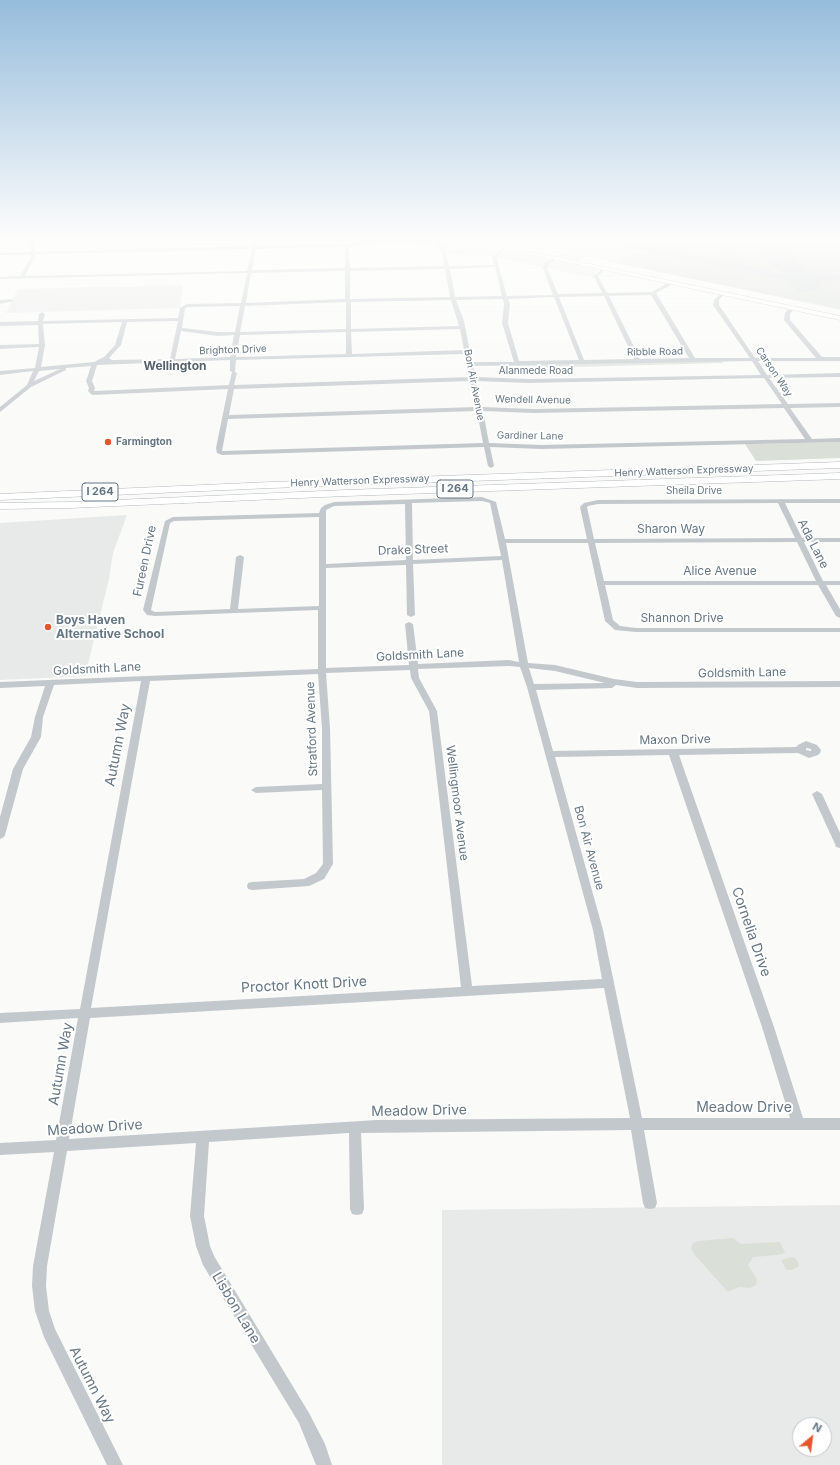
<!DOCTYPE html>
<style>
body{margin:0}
#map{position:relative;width:840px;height:1465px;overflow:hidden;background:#fafaf8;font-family:Inter,sans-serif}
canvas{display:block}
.north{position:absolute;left:792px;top:1417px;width:40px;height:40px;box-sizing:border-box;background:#fff;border:1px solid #c1c8cd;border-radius:50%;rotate:29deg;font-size:11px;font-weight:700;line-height:16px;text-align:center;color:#657683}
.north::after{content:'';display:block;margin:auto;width:14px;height:18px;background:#e4572e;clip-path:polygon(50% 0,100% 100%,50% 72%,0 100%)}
</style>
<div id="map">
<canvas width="840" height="1465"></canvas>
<div class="north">N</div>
</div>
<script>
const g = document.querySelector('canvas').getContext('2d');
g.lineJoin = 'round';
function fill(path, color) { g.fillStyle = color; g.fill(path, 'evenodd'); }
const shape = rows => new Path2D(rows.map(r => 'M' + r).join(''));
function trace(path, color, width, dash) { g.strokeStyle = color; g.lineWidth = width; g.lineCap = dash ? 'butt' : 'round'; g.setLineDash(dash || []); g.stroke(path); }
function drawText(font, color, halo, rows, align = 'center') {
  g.font = font + ' Inter,sans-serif'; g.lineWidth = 4; g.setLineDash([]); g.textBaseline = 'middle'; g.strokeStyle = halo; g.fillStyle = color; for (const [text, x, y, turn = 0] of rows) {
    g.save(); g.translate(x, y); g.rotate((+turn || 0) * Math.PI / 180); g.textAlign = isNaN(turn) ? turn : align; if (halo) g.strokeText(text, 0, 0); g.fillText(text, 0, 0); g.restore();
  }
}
const built = shape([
 [531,237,840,237,840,310,611,262,588,255,579,260,558,256,570,250],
 [447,238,597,269,598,271,595,273,594,278,491,256,446,254,441,240,442,239],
 [183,285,180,308,6,313,18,289],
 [127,515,113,553,109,579,85,676,0,680,0,523],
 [840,1205,840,1465,442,1465,442,1210],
 [800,1425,824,1425,824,1449,800,1449]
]);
const green = shape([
 [623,237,711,237,735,261,732,263,725,263,663,251,654,244],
 [719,237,748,237,781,268,781,270,770,272,749,268],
 [761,237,840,237,840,276,814,276,805,274],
 [635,252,644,254,648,252,656,253,797,282,802,285,814,284,812,281,814,280,840,279,840,309,606,261,609,260,620,262],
 [722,361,723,363,536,368,524,369,512,369,502,365],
 [840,442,840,458,756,461,745,444],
 [733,1238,741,1244,780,1242,785,1253,777,1255,753,1257,748,1265,757,1279,756,1285,750,1288,739,1287,728,1292,694,1254,691,1248,693,1243,699,1241],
 [792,1257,796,1259,799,1264,798,1267,791,1270,787,1270,781,1260]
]);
const taxiway = shape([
 [585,237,606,237,733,263,709,237,720,237,743,260,744,262,743,265,790,275,840,274,840,280,790,281,590,240,585,237]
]);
const runway = shape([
 [744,237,771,237,817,278,820,284,817,290,807,292,797,290,744,237]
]);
const minor = shape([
 [23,237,28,237,34,244,35,252,252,246,251,237,255,237,256,246,343,244,366,241,348,237,359,237,382,242,436,241,439,237,444,237,440,242,446,253,449,266,494,265,492,257,504,247,506,249,496,257,507,296,553,295,543,268,544,263,554,258,556,259,548,265,547,268,558,294,602,293,594,276,603,268,605,269,598,276,607,293,652,292,669,282,673,282,673,284,656,293,695,358,750,358,713,305,714,300,722,293,724,294,719,300,719,305,755,358,816,358,784,320,785,313,789,308,793,308,794,309,790,314,790,320,822,357,840,357,840,361,758,361,767,375,840,373,840,377,769,378,788,404,840,403,840,407,790,408,812,439,840,438,840,442,541,449,490,447,494,466,491,468,488,466,484,447,222,455,217,453,216,448,228,389,92,395,88,391,89,388,86,381,91,366,66,368,66,370,31,387,0,412,0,407,27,385,33,371,0,375,0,371,35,368,39,347,0,349,0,345,39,344,38,325,0,326,0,322,38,321,39,314,42,312,45,314,43,321,178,318,180,308,187,304,241,303,247,273,0,279,0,277,20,276,31,257,31,255,0,255,0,253,30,252,30,245,23,237],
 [374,243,437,243,442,253,444,266,350,268,349,246,374,243],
 [343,246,345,246,345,268,252,270,256,249,343,246],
 [252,249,247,271,25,276,35,257,35,254,252,249],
 [495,267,502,296,455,297,450,269,495,267],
 [445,269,450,297,350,299,350,271,445,269],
 [345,271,345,299,246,303,251,273,345,271],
 [651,295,689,358,640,359,609,296,651,295],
 [604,296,634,359,584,360,559,297,604,296],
 [554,297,579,360,519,361,508,323,510,304,508,299,554,297],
 [503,299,504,304,502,323,514,362,472,362,464,321,456,300,503,299],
 [451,300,459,326,351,329,351,302,451,300],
 [346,302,346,329,240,332,245,306,346,302],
 [240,306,235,332,218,332,182,328,185,309,188,307,240,306],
 [178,321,170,359,112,360,109,358,121,345,127,322,178,321],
 [122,322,115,345,104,357,94,362,41,367,45,345,43,324,122,322],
 [460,329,464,350,352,354,351,332,460,329],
 [181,331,218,336,234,335,230,357,175,359,181,331],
 [346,332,346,354,236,357,240,335,346,332],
 [465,354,470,377,234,385,237,373,235,372,236,360,465,354],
 [230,360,230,371,232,372,229,385,94,391,95,388,92,381,97,365,230,360],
 [752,361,761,375,528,379,476,377,473,366,752,361],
 [60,369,34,381,39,371,60,369],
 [764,378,782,404,534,409,482,407,476,381,528,383,764,378],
 [470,381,476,407,229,415,234,389,470,381],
 [784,408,805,439,541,445,489,443,483,411,534,413,784,408],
 [477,411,483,443,222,451,228,419,477,411],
 [507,237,524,239,528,237,533,237,525,242,507,237],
 [0,300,11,299,14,301,0,304,0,300],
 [482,497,496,502,505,539,587,539,580,507,584,503,598,500,840,499,840,503,785,503,802,538,840,538,840,542,804,542,823,581,840,581,840,585,826,585,840,609,840,618,836,616,818,585,605,585,613,620,620,626,636,628,840,628,840,632,636,632,615,630,605,621,588,543,506,543,528,663,555,665,614,679,637,682,840,681,840,687,637,688,616,685,612,688,536,690,553,751,796,747,798,745,806,741,817,745,821,750,820,753,818,755,809,758,798,753,679,755,774,1027,803,1118,840,1118,840,1130,644,1130,657,1203,655,1208,650,1209,645,1208,643,1203,631,1130,361,1133,364,1209,362,1214,357,1215,352,1214,350,1209,349,1133,209,1142,204,1216,210,1246,214,1256,309,1413,325,1444,332,1465,316,1465,299,1423,203,1265,196,1246,190,1216,196,1143,67,1151,47,1266,46,1286,49,1311,55,1329,123,1465,107,1465,44,1337,35,1311,32,1286,33,1266,54,1152,0,1155,0,1143,56,1140,78,1018,0,1023,0,1013,80,1009,141,681,54,685,43,717,41,737,23,769,5,835,4,837,0,839,0,817,13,769,31,737,35,717,45,686,0,688,0,682,318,669,318,610,155,616,147,615,143,610,165,521,173,517,319,513,321,508,325,505,334,502,482,497],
 [482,501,490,503,501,556,413,560,412,503,482,501],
 [778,503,795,538,594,539,587,507,588,506,598,504,778,503],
 [405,504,406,560,326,564,326,510,334,506,405,504],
 [319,517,319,606,238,609,244,557,240,555,236,557,230,609,155,612,151,610,170,523,174,521,319,517],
 [797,542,816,581,604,581,595,543,797,542],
 [502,560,519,662,509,660,418,664,413,624,409,622,405,624,409,665,326,668,326,568,406,565,407,615,411,617,415,615,413,564,502,560],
 [509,666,520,667,527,687,593,930,602,979,472,986,437,711,419,678,418,669,509,666],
 [529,668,555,671,605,683,534,684,529,668],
 [410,670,411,678,429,711,461,987,91,1008,150,681,318,674,322,728,322,784,256,787,251,790,256,793,322,790,323,864,316,873,304,879,252,882,248,883,247,886,248,889,252,890,309,886,324,879,333,864,330,728,326,673,410,670],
 [806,748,811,749,811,751,806,750,806,748],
 [669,755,762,1027,790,1118,642,1118,603,930,555,757,669,755],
 [604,988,630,1118,377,1120,69,1139,90,1018,604,988],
 [817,791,822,794,840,833,840,848,836,847,835,844,812,794,817,791]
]);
const major = shape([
 [449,237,460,237,840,316,840,320,449,237]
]);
const highway = shape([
 [840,462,840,468,271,488,0,500,0,494,271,482,840,462],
 [840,473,840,479,346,496,70,508,0,509,0,503,70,502,346,490,840,473]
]);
const markers = [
 [108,442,4,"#e4572e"],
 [48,627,4,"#e4572e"]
];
const farStreetnames = [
 ["Brighton Drive",233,350,-2],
 ["Ribble Road",655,352,-1],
 ["Alanmede Road",536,371],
 ["Carson Way",774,372,56],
 ["Bon Air Avenue",474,385,79],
 ["Wendell Avenue",533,400,1],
 ["Gardiner Lane",530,436,1],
 ["Henry Watterson Expressway",684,471,-2],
 ["Henry Watterson Expressway",360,481,-2],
 ["Sheila Drive",694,491]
];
const farPoinames = [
 ["Farmington",116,442]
];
const shields = [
 [455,489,36],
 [100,492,36]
];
const shieldNames = [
 ["I 264",455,489],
 ["I 264",100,492]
];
const farQuarternames = [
 ["Wellington",175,366]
];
const streetNames = [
 ["Sharon Way",671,529],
 ["Ada Lane",813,544,63],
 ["Drake Street",413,550,-2],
 ["Fureen Drive",145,561,-78],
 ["Alice Avenue",720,571],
 ["Shannon Drive",682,618],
 ["Goldsmith Lane",420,655,-3],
 ["Goldsmith Lane",97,669,-3],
 ["Goldsmith Lane",742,673,-1],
 ["Stratford Avenue",312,729,-92],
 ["Maxon Drive",675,740,-1],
 ["Wellingmoor Avenue",457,803,83],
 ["Bon Air Avenue",589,848,75]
];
const poiNames = [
 ["Boys Haven",56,620],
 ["Alternative School",56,634]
];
const nearStreetnames = [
 ["Autumn Way",118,745,-79],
 ["Cornelia Drive",751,932,71],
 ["Proctor Knott Drive",304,985,-3],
 ["Autumn Way",61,1064,-80],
 ["Meadow Drive",744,1108],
 ["Meadow Drive",419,1111,-1],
 ["Meadow Drive",95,1128,-4],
 ["Lisbon Lane",236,1308,59],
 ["Autumn Way",92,1385,63]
];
fill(built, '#e8e9e9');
fill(green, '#dadfd7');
fill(taxiway, '#ced2d4');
fill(runway, '#ced2d4');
trace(major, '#b5babe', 1);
trace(highway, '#b4b9bd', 1);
fill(minor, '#c3c8cc');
fill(major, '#fff');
fill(highway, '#fff');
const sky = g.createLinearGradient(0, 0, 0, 442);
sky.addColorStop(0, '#96bcdc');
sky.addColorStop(0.54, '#fdfdfc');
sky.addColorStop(1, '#fdfdfc00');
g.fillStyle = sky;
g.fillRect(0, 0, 840, 442);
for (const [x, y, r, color] of markers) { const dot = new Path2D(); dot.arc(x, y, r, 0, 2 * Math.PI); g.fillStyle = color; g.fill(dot); trace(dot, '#fff', 1.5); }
drawText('10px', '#657683', '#fff', farStreetnames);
drawText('bold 10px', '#657683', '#fff', farPoinames, 'left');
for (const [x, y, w] of shields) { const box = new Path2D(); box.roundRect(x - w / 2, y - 9, w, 18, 3); g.fillStyle = '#fff'; g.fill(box); trace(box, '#657683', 1); }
drawText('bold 11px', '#657683', null, shieldNames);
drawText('bold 12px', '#57646e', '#fff', farQuarternames);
drawText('12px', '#657683', '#fff', streetNames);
drawText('bold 12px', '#657683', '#fff', poiNames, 'left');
drawText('14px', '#657683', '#fff', nearStreetnames);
</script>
